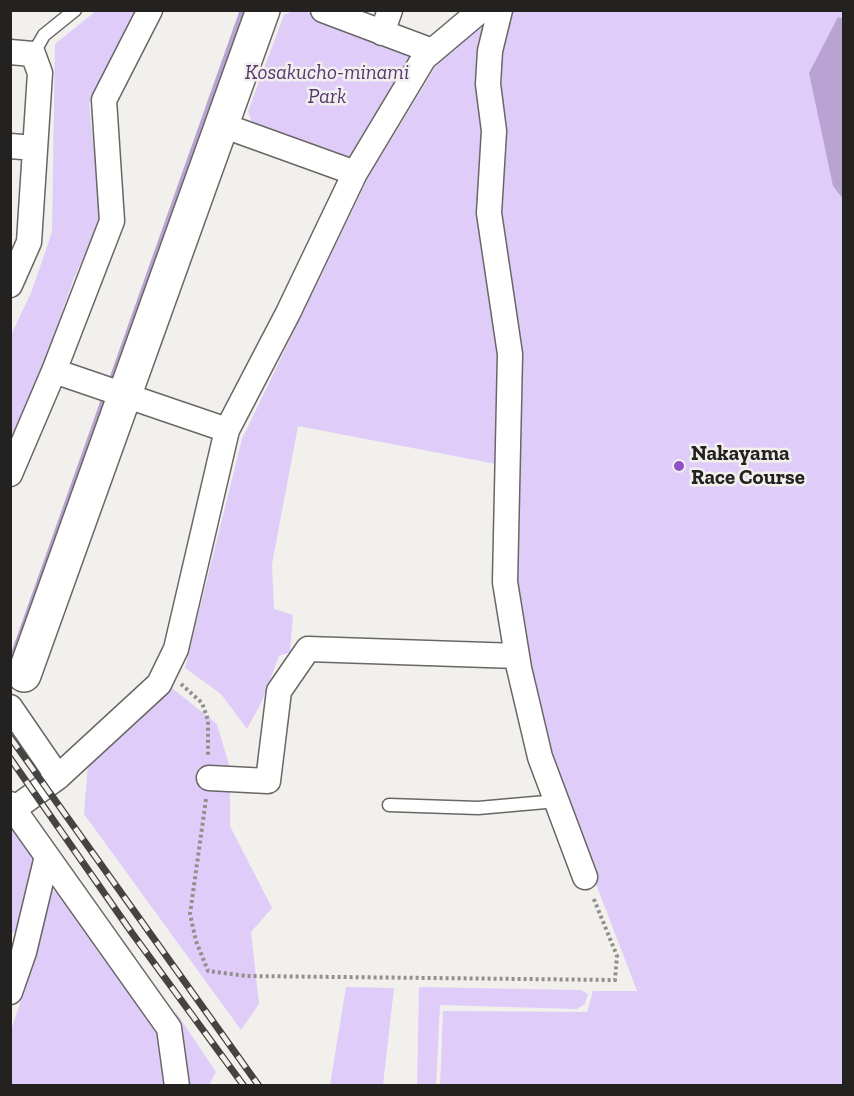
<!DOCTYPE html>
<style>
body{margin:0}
#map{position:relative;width:854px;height:1096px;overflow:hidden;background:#f2f0ec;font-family:"Zilla Slab",serif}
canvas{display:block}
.frame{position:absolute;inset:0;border:12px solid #232221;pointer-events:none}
</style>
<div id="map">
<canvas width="854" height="1096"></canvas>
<div class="frame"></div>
</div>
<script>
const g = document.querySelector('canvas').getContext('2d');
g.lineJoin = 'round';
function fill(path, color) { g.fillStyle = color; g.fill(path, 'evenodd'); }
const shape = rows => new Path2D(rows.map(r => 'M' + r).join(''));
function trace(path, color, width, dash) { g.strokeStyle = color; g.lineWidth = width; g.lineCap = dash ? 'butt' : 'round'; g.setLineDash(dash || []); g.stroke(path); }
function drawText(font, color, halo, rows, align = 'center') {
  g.font = font + ' "Zilla Slab",serif'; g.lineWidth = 5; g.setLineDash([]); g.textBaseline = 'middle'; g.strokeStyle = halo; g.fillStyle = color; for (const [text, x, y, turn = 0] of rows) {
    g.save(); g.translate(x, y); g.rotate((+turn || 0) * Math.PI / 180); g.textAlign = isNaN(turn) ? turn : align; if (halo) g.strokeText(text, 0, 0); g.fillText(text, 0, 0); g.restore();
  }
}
const green = shape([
 [96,11,139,11,89,103,101,219,74,278,42,369,11,447,11,335,31,293,52,232,55,44],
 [293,11,304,11,419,52,354,163,252,123,248,111,284,15],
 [507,11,843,11,843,1085,440,1086,443,1011,587,1012,593,991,637,991,551,766,513,579,497,210,494,83],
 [491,12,501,354,496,464,298,426,272,564,274,609,293,615,290,652,279,656,262,701,247,729,221,694,185,668,242,439,369,176,439,61],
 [172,688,217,724,230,768,230,826,272,908,251,932,259,1004,241,1030,84,814,88,763],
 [10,821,36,857,21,929,11,933],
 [51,889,63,896,157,1021,165,1085,11,1086,11,1030,35,960],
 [346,987,394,988,383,1085,330,1085],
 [419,987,581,990,588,994,585,1004,577,1009,440,1005,436,1085,417,1086],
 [176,1012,216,1072,209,1085,188,1085,185,1080]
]);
const water = shape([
 [838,17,844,19,843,199,833,186,809,73]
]);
const stream = shape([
 [110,385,243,10],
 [11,662,106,394]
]);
const path = shape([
 [181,684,202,703,208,720,208,756],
 [206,799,190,914,196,941,208,971,247,976,615,980,617,956,593,897]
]);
const lane = shape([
 [33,54,44,35,75,10],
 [389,805,478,808,557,801]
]);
const street = shape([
 [323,10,432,51],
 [500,10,490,51,488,84,494,131,489,213,510,354,505,582,519,668,540,757,585,877],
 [382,33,390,10],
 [10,52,33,54,40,73,29,242,10,285],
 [222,125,355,173],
 [10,146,35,148],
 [54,371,227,430],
 [10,474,54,371,112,221,104,100,150,10],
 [10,707,58,777],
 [209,778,268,781,279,691,308,649,517,656],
 [10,804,169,1028,177,1086],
 [14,809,58,777,159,684,176,649,227,430,288,313,355,173,424,58,481,10],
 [10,992,24,952,47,856]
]);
const secondary = shape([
 [24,675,263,10]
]);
const rail = shape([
 [10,737,259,1086],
 [10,758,132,933,244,1086]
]);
const markers = [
 [679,466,6,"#8f51c7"]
];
const parkNames = [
 ["Kosakucho-minami",327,73],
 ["Park",327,97]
];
const poiNames = [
 ["Nakayama",691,454],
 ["Race Course",691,478]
];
fill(green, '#e0ccf9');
fill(water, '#b9a3d3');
trace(stream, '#b9a3d3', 6);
trace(lane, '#696764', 15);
trace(street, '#696764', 27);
trace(secondary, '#696764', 36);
trace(path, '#91908d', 4, [3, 3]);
trace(lane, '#fff', 12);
trace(street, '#fff', 24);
trace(secondary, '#fff', 33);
trace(rail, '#454443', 7);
trace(rail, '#f2f0ec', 4.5, [14]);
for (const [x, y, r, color] of markers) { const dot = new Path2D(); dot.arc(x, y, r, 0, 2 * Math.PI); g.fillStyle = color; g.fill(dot); trace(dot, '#f2f0ec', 2); }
drawText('italic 21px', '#563873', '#f2f0ec', parkNames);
drawText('bold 21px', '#232221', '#f2f0ec', poiNames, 'left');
</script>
